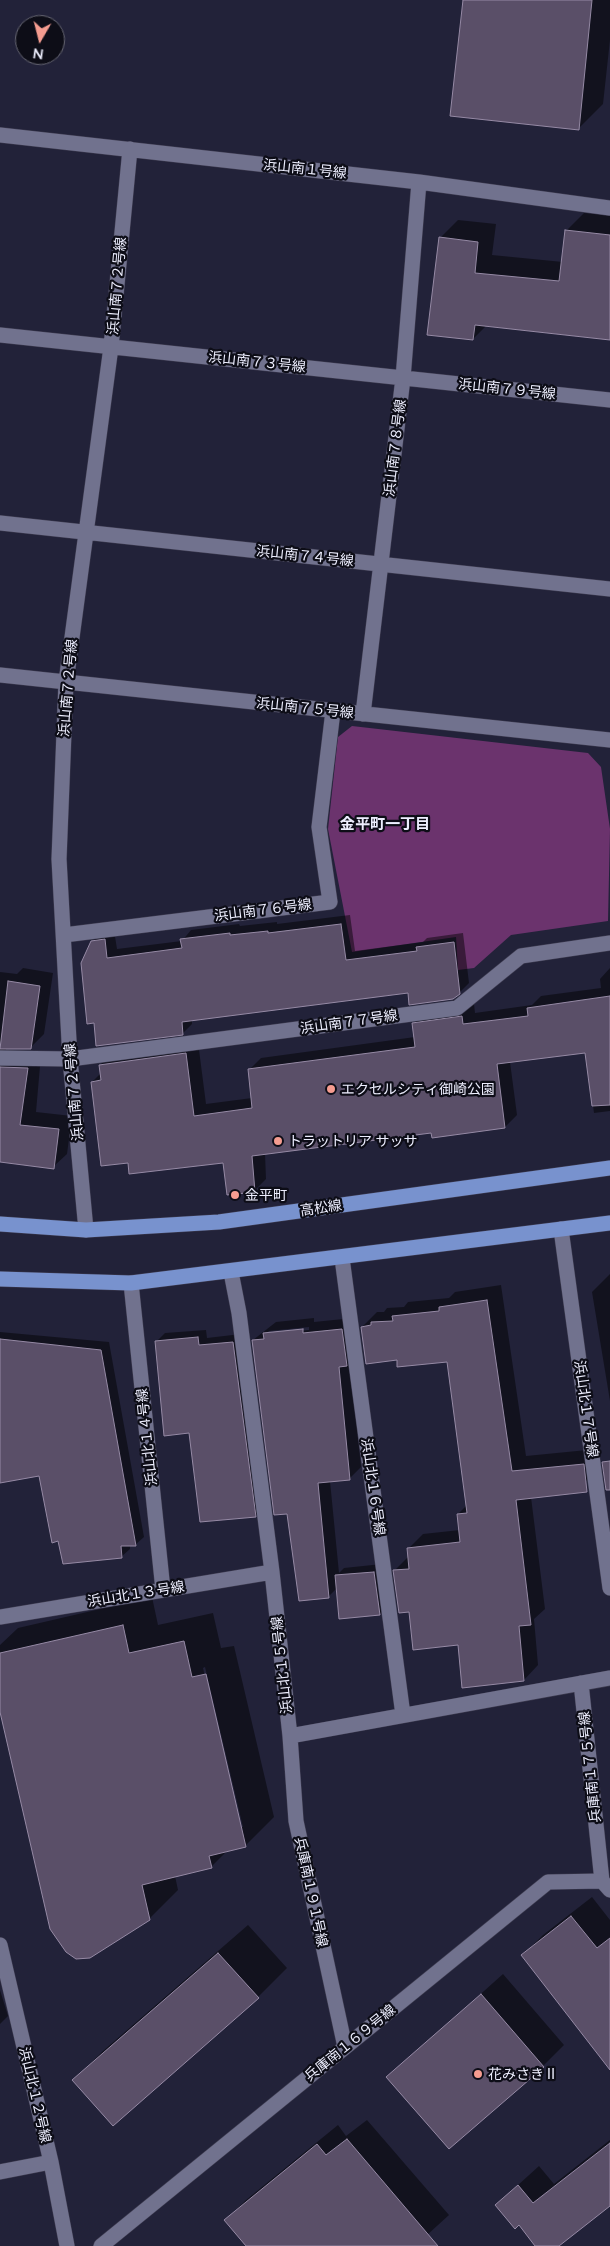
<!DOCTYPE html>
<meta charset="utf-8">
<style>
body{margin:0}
#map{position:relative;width:610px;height:2246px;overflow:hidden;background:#222239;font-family:Lato,sans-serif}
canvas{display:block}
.north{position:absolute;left:15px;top:15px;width:50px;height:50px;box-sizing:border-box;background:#0d0d17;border:1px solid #676773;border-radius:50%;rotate:188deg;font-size:14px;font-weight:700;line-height:20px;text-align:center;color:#edeefe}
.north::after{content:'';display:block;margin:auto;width:18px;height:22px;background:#f59c90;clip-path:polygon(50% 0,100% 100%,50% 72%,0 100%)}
</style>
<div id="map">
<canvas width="610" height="2246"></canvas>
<div class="north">N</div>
</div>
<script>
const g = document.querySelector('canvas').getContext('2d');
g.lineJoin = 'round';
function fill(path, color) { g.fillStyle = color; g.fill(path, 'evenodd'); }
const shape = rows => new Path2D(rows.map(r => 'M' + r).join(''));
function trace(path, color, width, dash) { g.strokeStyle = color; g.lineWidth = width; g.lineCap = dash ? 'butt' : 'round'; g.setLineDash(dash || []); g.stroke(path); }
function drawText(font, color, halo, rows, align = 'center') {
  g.font = font + ' Lato,"Noto Sans JP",sans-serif'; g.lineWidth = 4.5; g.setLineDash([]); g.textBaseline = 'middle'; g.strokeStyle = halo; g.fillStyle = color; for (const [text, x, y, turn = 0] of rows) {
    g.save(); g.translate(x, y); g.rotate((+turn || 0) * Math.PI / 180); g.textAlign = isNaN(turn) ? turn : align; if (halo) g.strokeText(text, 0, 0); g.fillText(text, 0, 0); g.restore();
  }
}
const green = shape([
 [352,726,588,753,601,767,610,829,608,921,511,935,474,968,458,970,456,937,352,952,328,829,338,737]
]);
const shadow = shape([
 [464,0,610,0,610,40,603,104,578,129],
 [584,213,610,215,610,339,487,325,473,339,440,238,458,220,496,224,492,255,563,262,566,231],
 [350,915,355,951,423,942,427,938,463,933,469,983,459,993,409,992,192,1019,192,1024,183,1033,98,1045,92,942,102,932,114,930,117,949,182,941,191,930,239,924,240,926,277,922,277,924],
 [23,968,53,973,44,1034,30,1048,5,1048,8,1053,41,1055,36,1112,72,1116,67,1154,53,1167,0,1161,0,972,17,974],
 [610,968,610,1111,594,1113,586,1052,510,1062,517,1115,505,1127,433,1132,265,1153,266,1179,254,1191,224,1161,129,1162,92,1082,101,1073,100,1065,112,1053,198,1042,206,1104,252,1098,249,1070,261,1058,415,1037,413,1024,425,1012,474,1004,475,1013,532,1005,541,996,601,988,600,979],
 [610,1274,610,1401,592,1292],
 [501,1285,526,1456,587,1450,590,1477,575,1492,531,1497,545,1609,534,1619,538,1665,524,1680,459,1644,410,1611,394,1571,409,1556,408,1549,423,1534,460,1530,458,1514,467,1505,448,1360,398,1359,362,1327,377,1312,384,1312,387,1308,404,1307,408,1302,449,1298,455,1292],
 [314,1318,314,1322,353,1318,350,1361,361,1467,349,1479,330,1481,339,1573,344,1568,382,1564,388,1606,380,1614,337,1588,328,1597,296,1555,293,1556,288,1513,253,1340,276,1322],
 [309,1327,309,1330,266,1334,269,1331],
 [206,1330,207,1338,241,1334,263,1508,255,1516,191,1432,157,1341,165,1333],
 [0,1332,109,1342,144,1537,135,1545,130,1545,130,1549,121,1557,40,1474,0,1482],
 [152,1597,158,1625,213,1613,221,1648,234,1646,274,1817,245,1846,228,1850,211,1867,175,1876,178,1890,149,1919,0,1706,0,1645,18,1628],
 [205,1667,243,1827,240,1827,203,1668],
 [592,1897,610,1920,610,2067,523,1955,543,1935],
 [248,1925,287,1968,258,1997,74,2080,103,2051],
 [503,1974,564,2045,543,2066,388,2077],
 [0,1990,8,2016,0,2024],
 [367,2120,449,2215,415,2246,247,2246,226,2220,246,2200,338,2125,346,2136],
 [610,2140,610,2204,557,2246,537,2246,519,2223,496,2205,539,2166,554,2184]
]);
const building = shape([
 [463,0,592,0,579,130,450,116,463,0],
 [565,230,610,235,610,340,475,325,473,340,427,335,439,237,478,242,475,273,559,281,565,230],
 [341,924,346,960,417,951,416,947,454,942,460,994,453,999,409,1005,408,993,182,1022,183,1035,96,1046,94,1023,87,1024,81,963,91,941,105,939,107,958,182,948,180,939,230,933,230,935,268,931,268,933,341,924],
 [8,981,40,986,31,1049,0,1049,8,981],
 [610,996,610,1105,592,1106,585,1053,497,1064,505,1128,432,1138,431,1133,252,1156,255,1192,227,1195,223,1163,129,1174,128,1163,101,1166,91,1082,101,1080,99,1065,186,1053,194,1116,252,1108,248,1069,415,1047,412,1023,462,1016,463,1024,528,1016,527,1008,610,996],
 [0,1067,28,1068,20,1125,59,1129,54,1169,0,1162,0,1067],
 [487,1300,512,1471,584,1464,587,1492,516,1500,531,1625,519,1626,524,1681,462,1688,458,1645,413,1650,409,1612,399,1613,393,1570,409,1569,407,1548,460,1542,457,1514,467,1513,447,1362,397,1367,397,1360,366,1364,361,1327,371,1325,371,1322,393,1321,392,1316,439,1311,439,1307,487,1300],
 [303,1329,303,1333,342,1329,347,1366,339,1367,350,1480,318,1483,329,1598,299,1601,287,1514,274,1515,252,1340,264,1339,263,1333,303,1329],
 [198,1337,199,1345,233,1342,256,1517,200,1522,189,1433,164,1436,155,1341,198,1337],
 [0,1339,101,1350,136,1546,121,1546,122,1558,63,1564,58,1541,52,1543,39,1476,0,1483,0,1339],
 [610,1461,610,1490,606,1490,602,1462,610,1461],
 [374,1572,380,1615,339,1619,335,1575,374,1572],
 [123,1625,129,1653,184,1641,192,1677,206,1674,246,1847,209,1856,212,1868,142,1885,150,1920,90,1958,76,1959,66,1952,50,1929,0,1712,0,1653,123,1625],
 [571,1916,597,1948,610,1938,610,2070,521,1955,571,1916],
 [218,1953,259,1998,113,2126,72,2080,218,1953],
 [481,1994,544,2067,449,2149,386,2077,481,1994],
 [347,2139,438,2246,246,2246,224,2220,317,2144,326,2155,347,2139],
 [610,2143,610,2206,559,2246,535,2246,519,2225,515,2229,495,2205,518,2185,533,2203,610,2143]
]);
const street = shape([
 [0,135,419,182,610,208],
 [0,335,610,400],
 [0,523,610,589],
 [0,675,610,740],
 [363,714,403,378,419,182],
 [64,935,330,902,319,827,333,711],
 [0,1058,70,1059,457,1008,521,956,610,943],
 [561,1229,610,1588],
 [86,1230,70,1059,59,859,66,682,111,347,130,149],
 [342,1258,403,1715],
 [231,1272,239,1313,272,1572,290,1736,610,1678],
 [131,1283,163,1590],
 [0,1617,272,1572],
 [581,1683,602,1881],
 [290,1736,296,1821,345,2047],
 [0,1945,51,2162,67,2246],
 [0,2172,51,2162]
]);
const secondary = shape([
 [101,2246,548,1882,602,1881,610,1890]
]);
const primary = shape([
 [0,1224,86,1230,219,1222,610,1168],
 [0,1279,131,1283,610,1223]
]);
const markers = [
 [331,1089,5,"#f59c90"],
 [278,1141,5,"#f59c90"],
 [235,1195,5,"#f59c90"],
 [478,2074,5,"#f59c90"]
];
const streetNames = [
 ["浜山南１号線",305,169,6],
 ["浜山南７２号線",117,286,-85],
 ["浜山南７３号線",257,362,6],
 ["浜山南７９号線",507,389,6],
 ["浜山南７８号線",395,448,-83],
 ["浜山南７４号線",305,556,6],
 ["浜山南７２号線",68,688,-85],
 ["浜山南７５号線",305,708,6],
 ["浜山南７６号線",263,910,-7],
 ["浜山南７７号線",349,1022,-8],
 ["浜山南７２号線",74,1092,-95],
 ["高松線",321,1208,-8],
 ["浜山北１７号線",586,1409,82],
 ["浜山北１４号線",147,1437,-96],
 ["浜山北１６号線",373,1487,82],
 ["浜山北１３号線",136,1594,-9],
 ["浜山北１５号線",282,1665,-96],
 ["兵庫南１７５号線",590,1767,-96],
 ["兵庫南１９１号線",311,1892,78],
 ["兵庫南１６９号線",350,2043,-39],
 ["浜山北１２号線",35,2095,77]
];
const poiNames = [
 ["エクセルシティ御崎公園",341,1089],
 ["トラットリア サッサ",288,1141],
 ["金平町",245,1195],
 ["花みさきⅡ",488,2074]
];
const neighbourhoodNames = [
 ["金平町一丁目",385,824]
];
fill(green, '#6b336d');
fill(shadow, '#0007');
fill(building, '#5a4f68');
trace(building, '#968aa5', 1);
trace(street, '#3e3c50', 16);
trace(secondary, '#3e3c50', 16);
trace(primary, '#3e3c50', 16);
trace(street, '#71728e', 15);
trace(secondary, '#71728e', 15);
trace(primary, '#7892ce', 15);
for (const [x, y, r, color] of markers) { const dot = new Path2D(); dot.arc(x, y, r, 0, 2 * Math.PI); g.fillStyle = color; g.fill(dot); trace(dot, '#0d0d17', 2); }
drawText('14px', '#edeefe', '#0d0d17', streetNames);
drawText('14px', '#edeefe', '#0d0d17', poiNames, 'left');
drawText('bold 15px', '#edeefe', '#0d0d17', neighbourhoodNames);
</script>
